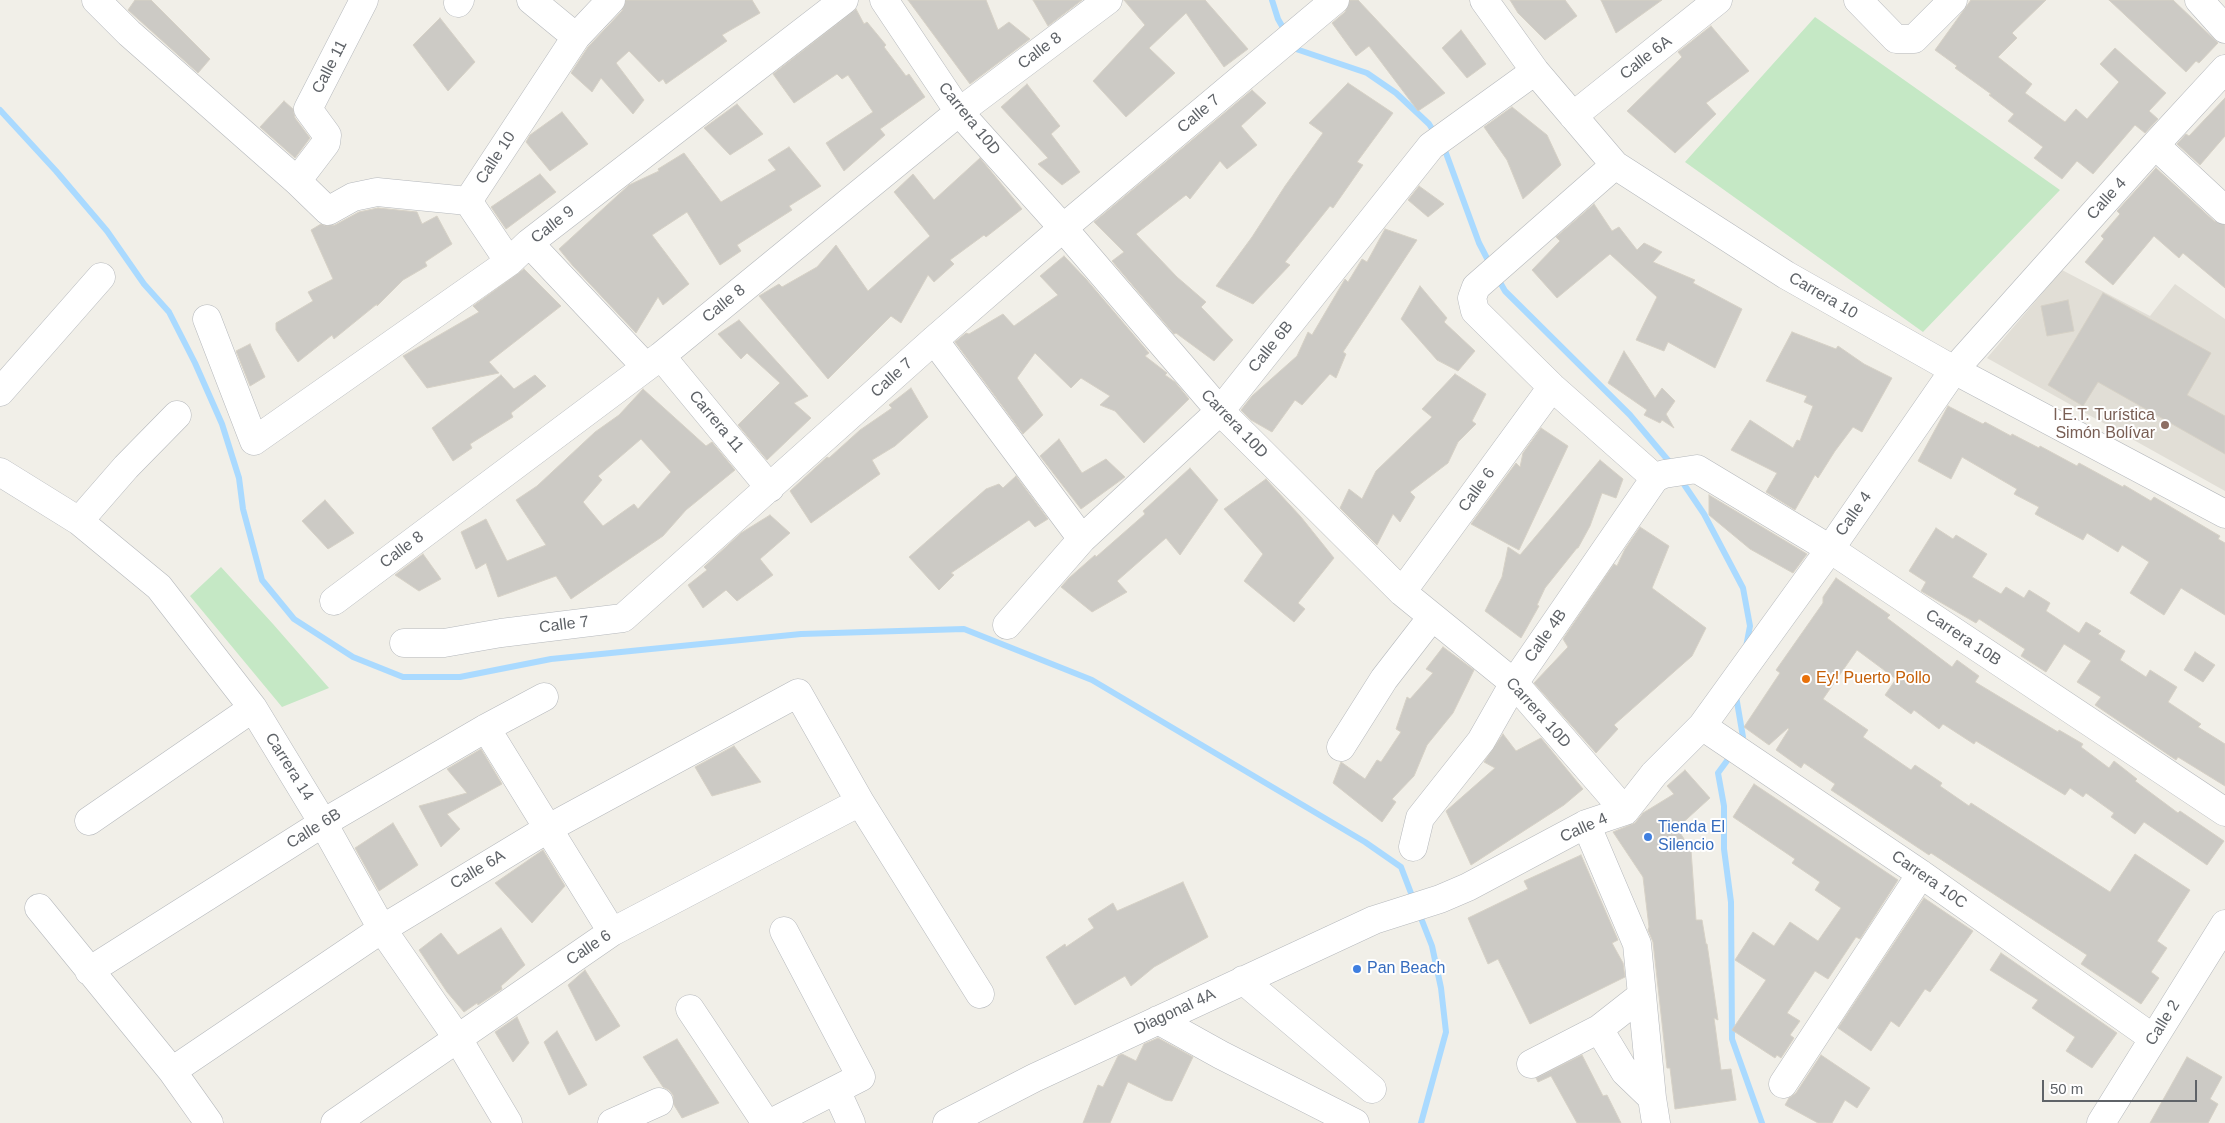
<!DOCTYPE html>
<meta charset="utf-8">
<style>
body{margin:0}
#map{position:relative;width:2225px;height:1123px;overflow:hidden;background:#f1efe8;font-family:Helvetica,sans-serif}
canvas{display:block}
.scale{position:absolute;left:2042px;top:1080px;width:155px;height:22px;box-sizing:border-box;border:2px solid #5f6368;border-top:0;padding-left:6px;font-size:15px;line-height:18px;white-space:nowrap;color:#5f6368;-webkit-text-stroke:4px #fff;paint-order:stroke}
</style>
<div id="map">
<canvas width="2225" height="1123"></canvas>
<div class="scale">50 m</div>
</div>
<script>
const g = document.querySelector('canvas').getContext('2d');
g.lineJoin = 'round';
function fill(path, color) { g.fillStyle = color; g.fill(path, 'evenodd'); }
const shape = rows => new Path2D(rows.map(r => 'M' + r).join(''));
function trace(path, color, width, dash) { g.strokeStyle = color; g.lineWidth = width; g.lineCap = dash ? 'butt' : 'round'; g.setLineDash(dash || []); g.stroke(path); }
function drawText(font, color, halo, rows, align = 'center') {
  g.font = font + ' Helvetica,sans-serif'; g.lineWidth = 4; g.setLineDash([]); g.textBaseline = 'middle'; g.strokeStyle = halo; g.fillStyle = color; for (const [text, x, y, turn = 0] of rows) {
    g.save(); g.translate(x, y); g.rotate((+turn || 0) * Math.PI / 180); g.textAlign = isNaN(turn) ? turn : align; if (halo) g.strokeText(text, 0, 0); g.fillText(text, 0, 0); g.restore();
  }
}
const education = shape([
 [2062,270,2150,316,2175,284,2225,319,2225,491,1987,358]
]);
const green = shape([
 [1815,17,2060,190,1923,332,1685,162],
 [221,567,273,624,329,688,282,707,190,596]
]);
const stream = shape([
 [1272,0,1278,19,1286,33],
 [1293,44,1296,49,1367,73,1396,93,1429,124,1436,135],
 [0,110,56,171,107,231,144,284,169,312,195,363,222,424,239,478,243,509,262,580,294,619,353,657,403,677,460,677,551,659,801,634,964,629,1092,680,1365,842,1401,867,1414,901],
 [1443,145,1479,243,1491,266],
 [1497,277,1505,291,1630,415,1672,465],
 [1681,480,1704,514,1743,588,1750,626,1746,647],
 [1736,696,1743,737,1739,744],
 [1732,754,1718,773,1724,806,1724,849,1731,902,1732,1039,1762,1123],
 [1419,913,1432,946,1441,988,1446,1032,1421,1123]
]);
const building = shape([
 [135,0,151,0,210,59,198,73,128,10,135,0],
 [626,0,752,0,760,13,722,35,727,41,666,84,663,79,659,82,629,51,616,63,644,100,633,114,601,78,592,92,571,73,588,47,622,11,626,0],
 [908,0,986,0,998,30,1009,22,1030,39,970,84,908,0],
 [1033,0,1082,0,1048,26,1033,0],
 [1124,0,1205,0,1248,49,1224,67,1186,13,1149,48,1175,73,1126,117,1093,81,1145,25,1124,0],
 [1350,0,1358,0,1445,93,1418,111,1369,46,1356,56,1332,23,1345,12,1350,0],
 [1510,0,1565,0,1577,16,1545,40,1518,13,1510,0],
 [1601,0,1662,0,1616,33,1601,0],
 [1971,0,2046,0,2012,33,2017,38,1998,57,2032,84,2025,93,2065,122,2076,109,2087,119,2119,82,2100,64,2115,48,2166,93,2149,111,2158,119,2145,133,2135,125,2093,174,2077,161,2062,179,2034,158,2043,147,2008,121,2014,114,1989,95,1991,94,1955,68,1957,66,1935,50,1971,0],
 [2109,0,2173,0,2218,43,2199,63,2196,61,2186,72,2109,0],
 [856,9,864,24,867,22,886,45,884,47,906,76,909,74,925,97,880,129,885,135,844,171,826,143,873,112,848,75,842,79,837,74,794,103,773,74,856,9],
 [440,18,475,62,448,91,413,45,440,18],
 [1711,26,1749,71,1706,103,1716,114,1675,153,1627,111,1682,57,1678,52,1711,26],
 [1461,30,1486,64,1467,78,1442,48,1461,30],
 [1348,83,1393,113,1357,162,1363,165,1333,208,1330,206,1285,262,1290,265,1253,304,1216,286,1252,237,1285,186,1323,133,1309,123,1348,83],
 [1027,84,1060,126,1051,134,1080,172,1062,185,1038,164,1048,158,1001,107,1027,84],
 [1252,90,1266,103,1241,126,1257,145,1227,169,1220,161,1190,199,1186,195,1136,234,1177,277,1206,302,1201,307,1233,340,1214,361,1176,333,1174,334,1112,261,1124,252,1094,222,1252,90],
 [2225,98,2225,136,2200,165,2177,144,2186,134,2189,136,2225,98],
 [284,101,293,109,295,118,310,138,295,158,260,127,284,101],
 [737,104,763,134,730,155,704,128,737,104],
 [1512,107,1547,135,1561,165,1523,199,1507,160,1484,127,1512,107],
 [562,112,588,144,550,171,526,142,530,135,562,112],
 [789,147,821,186,789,206,792,210,737,245,741,251,720,265,687,212,652,235,689,284,663,305,658,297,636,333,573,266,559,249,629,185,659,171,658,169,684,153,721,202,776,170,768,160,789,147],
 [980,158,1022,209,986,237,984,235,950,260,954,264,934,282,928,275,901,323,891,316,828,379,759,296,779,284,782,287,817,267,836,245,868,291,930,236,894,192,913,174,934,200,980,158],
 [2156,168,2214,221,2225,225,2225,288,2183,253,2179,258,2154,236,2113,285,2085,262,2104,239,2101,236,2120,214,2117,211,2156,168],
 [540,174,556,192,506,229,491,207,540,174],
 [1419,186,1444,204,1428,217,1408,200,1419,186],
 [1594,204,1612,231,1619,227,1637,250,1644,243,1662,252,1653,262,1695,280,1693,283,1742,309,1715,368,1668,342,1664,351,1636,340,1657,297,1610,254,1557,298,1532,270,1560,241,1556,237,1594,204],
 [378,208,417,212,422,224,437,216,452,244,425,262,427,266,403,280,377,306,377,304,334,339,332,335,298,362,276,330,276,323,313,301,308,292,333,279,311,230,321,224,327,226,335,225,359,212,378,208],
 [1385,229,1417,240,1343,352,1346,354,1336,378,1330,374,1302,405,1295,400,1272,432,1251,420,1241,410,1252,396,1297,356,1308,332,1312,335,1345,279,1348,282,1362,259,1367,262,1385,229],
 [1064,256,1086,279,1149,353,1145,356,1167,373,1165,375,1175,382,1189,399,1144,443,1115,411,1100,405,1110,396,1081,378,1071,388,1035,353,1017,378,1043,415,1023,434,955,342,966,333,969,334,1003,314,1014,326,1058,295,1040,276,1064,256],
 [524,269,561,306,489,362,499,373,427,388,403,356,479,312,473,306,524,269],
 [1420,286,1447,318,1444,322,1475,351,1458,371,1437,360,1401,319,1420,286],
 [2103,293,2211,353,2187,395,2225,416,2225,454,2098,382,2083,406,2048,385,2103,293],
 [2068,300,2074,331,2047,336,2041,306,2068,300],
 [739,320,808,396,794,403,811,418,767,460,738,425,780,383,747,353,741,359,718,334,739,320],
 [1792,332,1836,349,1838,346,1864,364,1892,378,1862,432,1853,427,1835,451,1818,478,1815,475,1795,510,1766,492,1777,473,1731,450,1750,420,1793,448,1797,440,1800,441,1813,406,1804,402,1807,396,1766,381,1792,332],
 [250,344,265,377,250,386,236,351,250,344],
 [1624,351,1655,398,1662,388,1675,401,1666,414,1674,428,1662,420,1660,423,1644,415,1647,410,1608,383,1624,351],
 [1455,374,1486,394,1472,421,1476,424,1458,442,1448,463,1410,492,1415,497,1400,522,1393,514,1377,545,1340,508,1349,489,1362,499,1376,471,1432,417,1422,409,1455,374],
 [501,375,514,389,535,375,546,386,511,413,513,417,470,444,472,448,453,461,432,428,501,375],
 [911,388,928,417,895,446,872,460,880,474,811,523,790,491,827,457,829,458,860,430,892,408,889,405,911,388],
 [643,389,706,446,712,442,735,470,686,510,663,536,571,599,556,576,498,597,486,563,476,569,461,532,486,519,507,561,546,545,516,500,537,486,595,432,619,415,643,389],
 [641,439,671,472,638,509,634,504,603,526,583,502,602,480,598,476,641,439],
 [1948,406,1983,424,1985,422,2011,436,2012,434,2039,448,2040,446,2077,466,2079,463,2123,487,2124,485,2151,501,2154,497,2220,536,2218,539,2225,543,2225,615,2181,588,2164,615,2130,593,2149,562,2122,545,2118,552,2087,533,2083,540,2035,514,2039,507,2014,494,2017,489,1962,457,1951,479,1918,461,1948,406],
 [1541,428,1568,446,1519,550,1471,524,1516,463,1520,467,1523,453,1541,428],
 [1059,439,1082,473,1106,459,1125,477,1081,509,1040,456,1059,439],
 [1600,460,1623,479,1616,498,1602,493,1590,526,1578,548,1577,548,1545,588,1537,605,1539,606,1521,638,1485,611,1502,577,1508,547,1520,555,1600,460],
 [1190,468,1218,500,1180,555,1166,538,1117,581,1127,592,1092,612,1061,587,1069,578,1095,555,1096,557,1145,514,1143,511,1190,468],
 [1016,476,1048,519,1035,527,1029,520,951,573,954,575,939,590,909,557,986,489,999,484,1003,488,1016,476],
 [1266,479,1301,517,1334,558,1298,603,1305,609,1294,622,1244,581,1263,554,1224,509,1266,479],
 [1709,495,1807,554,1793,573,1750,549,1709,515,1709,495],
 [325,500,354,533,328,549,302,521,325,500],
 [770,515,790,533,760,559,773,575,737,601,726,590,703,608,688,585,707,570,704,567,741,533,770,515],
 [1640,527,1669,546,1652,588,1706,628,1692,656,1614,725,1618,729,1596,753,1534,683,1568,647,1563,639,1614,564,1617,566,1625,549,1640,527],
 [1936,528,1953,539,1956,535,1987,554,1972,577,2001,594,2006,587,2024,598,2029,590,2050,603,2046,611,2079,633,2086,622,2101,631,2098,634,2125,651,2120,660,2146,677,2150,670,2177,687,2168,702,2201,724,2198,727,2225,744,2225,786,2178,757,2176,760,2095,705,2101,697,2077,682,2091,661,2064,644,2046,672,2021,656,2025,649,1979,619,1976,623,1921,591,1926,582,1909,571,1936,528],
 [423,554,441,579,419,591,395,575,423,554],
 [1836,578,1890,615,1887,618,1952,667,1957,660,1979,676,1975,682,2058,732,2059,730,2083,744,2081,747,2109,768,2114,761,2137,779,2135,781,2178,813,2180,811,2224,841,2207,865,2144,822,2135,834,2111,817,2114,813,2086,793,2083,797,2070,788,2065,795,1976,741,1974,744,1943,724,1939,729,1914,710,1911,714,1885,695,1896,679,1857,650,1823,699,1868,730,1863,737,1911,770,1915,765,1942,783,1940,786,1969,806,1971,803,2110,892,2135,854,2190,890,2157,941,2167,948,2151,972,2159,978,2141,1004,2081,964,2087,955,1931,853,1929,855,1831,790,1835,784,1804,763,1801,768,1776,750,1789,729,1788,728,1769,745,1744,727,1780,673,1776,670,1823,603,1823,597,1836,578],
 [1443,647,1474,670,1453,713,1427,745,1414,776,1392,799,1396,802,1382,822,1333,783,1341,762,1365,779,1377,760,1381,762,1401,732,1396,729,1407,697,1410,699,1433,673,1426,669,1443,647],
 [2195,652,2215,665,2203,682,2184,670,2195,652],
 [1503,734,1516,751,1541,738,1583,789,1564,805,1471,865,1446,811,1495,768,1484,762,1503,734],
 [734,746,761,782,712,796,695,767,734,746],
 [481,749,502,784,447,814,460,829,441,847,419,806,467,793,447,769,481,749],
 [1685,770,1710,798,1677,828,1691,850,1696,920,1702,920,1706,944,1707,944,1718,1020,1714,1018,1721,1070,1731,1069,1736,1100,1675,1109,1670,1068,1667,1068,1653,942,1648,930,1649,927,1643,877,1613,832,1635,823,1643,813,1674,794,1667,786,1685,770],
 [1754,784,1898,880,1860,939,1856,937,1828,979,1815,971,1787,1013,1800,1021,1790,1035,1794,1038,1781,1058,1777,1055,1775,1058,1732,1030,1766,980,1735,960,1753,932,1774,946,1790,922,1818,941,1841,908,1815,890,1820,882,1792,863,1795,859,1733,817,1754,784],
 [393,823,418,865,379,891,355,848,393,823],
 [543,850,565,886,532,923,495,883,543,850],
 [1581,855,1618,940,1612,943,1623,963,1625,977,1530,1024,1498,959,1488,964,1468,918,1528,889,1524,881,1581,855],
 [1183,882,1208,937,1154,967,1131,986,1125,976,1075,1005,1046,957,1065,944,1066,947,1094,928,1088,919,1113,903,1117,911,1183,882],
 [1924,898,1973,931,1930,992,1925,989,1899,1027,1891,1021,1871,1051,1838,1028,1924,898],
 [501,928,525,965,501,986,502,989,478,1005,477,1003,464,1012,447,992,419,950,441,933,458,955,501,928],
 [2001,953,2117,1033,2092,1068,2066,1051,2075,1037,2032,1008,2038,1000,1990,970,2001,953],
 [585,970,620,1026,596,1041,568,985,585,970],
 [517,1017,529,1043,513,1062,495,1032,517,1017],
 [557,1031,587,1085,569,1095,544,1042,557,1031],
 [1158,1038,1193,1057,1172,1101,1165,1100,1128,1082,1110,1123,1083,1123,1098,1085,1103,1087,1118,1056,1122,1054,1136,1061,1144,1044,1158,1038],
 [677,1039,719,1103,682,1118,674,1105,673,1095,669,1090,663,1087,643,1057,677,1039],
 [1582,1055,1603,1096,1607,1095,1621,1123,1577,1123,1551,1076,1538,1082,1536,1078,1582,1055],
 [1821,1055,1870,1088,1857,1108,1845,1100,1832,1123,1818,1123,1785,1105,1789,1098,1796,1093,1821,1055],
 [2187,1057,2222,1077,2210,1099,2218,1104,2208,1123,2150,1123,2187,1057]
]);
const minor = shape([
 [96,0,129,33,297,181,328,211,353,197,377,192,468,201,576,37,611,0],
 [531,0,576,37],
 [884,0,959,112,1063,228,1220,411,1402,592,1514,683,1625,811],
 [1484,0,1535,71,1615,165,1786,275,1954,370,2225,514],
 [1858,0,1896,39,1914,39,1953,0],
 [2199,0,2225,29],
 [458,3,460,0],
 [1573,116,1718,0],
 [2155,145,2225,210],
 [1615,165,1476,287,1472,298,1475,311,1552,387,1655,478],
 [297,181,326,143,327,135,308,109,364,0],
 [468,201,509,262],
 [529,243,646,367],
 [207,319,254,441,509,262,529,243,844,0],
 [934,340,1082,539],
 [661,356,770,488],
 [0,392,101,277],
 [0,472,79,521,159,587,253,708,323,823,382,929,458,1039,508,1123],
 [1655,478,1664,474,1697,469,1830,549,2225,812],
 [79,521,126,467,177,415],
 [1402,592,1552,387],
 [334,601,661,356,959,112,1108,0],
 [1007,625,1082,539,1220,411,1431,146,1535,71],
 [404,643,444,643,501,633,623,618,934,340,1063,228,1335,0],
 [1702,726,1921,874,2153,1038],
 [486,728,612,932],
 [1341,747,1384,679,1432,617],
 [89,821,253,708],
 [1586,824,1637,944,1652,1098,1656,1123],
 [1413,847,1420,818,1481,741,1514,683,1655,478],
 [39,908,172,1071,209,1123],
 [89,971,323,823,486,728,544,697],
 [1243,980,1372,1089],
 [690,1009,766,1123],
 [1158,1020,1221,1055,1355,1123],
 [1599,1029,1625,1072,1652,1098],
 [1531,1064,1599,1029,1641,996],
 [172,1071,382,929,549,828,798,693,860,802,980,994],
 [1783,1084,1921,874],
 [836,1090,851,1123],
 [335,1123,612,932,860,802],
 [612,1123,659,1102],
 [771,1123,861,1077,784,931],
 [947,1123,1034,1078,1374,920,1440,899,1468,887,1586,824,1625,811,1654,774,1702,726,1830,549,1954,370,2155,145,2225,69],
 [2101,1123,2225,924]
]);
const markers = [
 [2165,425,5,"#8d6e63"],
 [1806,679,5,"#e8710a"],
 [1648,837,5,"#3f7fe0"],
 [1357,969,5,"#3f7fe0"]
];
const streetNames = [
 ["Calle 8",1040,51,-37],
 ["Calle 6A",1646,58,-38],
 ["Calle 11",330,67,-63],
 ["Calle 7",1199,114,-40],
 ["Carrera 10D",969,119,51],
 ["Calle 10",496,158,-57],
 ["Calle 4",2107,199,-48],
 ["Calle 9",553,225,-38],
 ["Carrera 10",1823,296,30],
 ["Calle 8",724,304,-39],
 ["Calle 6B",1271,347,-51],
 ["Calle 7",892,378,-42],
 ["Carrera 11",716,422,50],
 ["Carrera 10D",1234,424,46],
 ["Calle 6",1477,490,-54],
 ["Calle 4",1854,514,-55],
 ["Calle 8",402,550,-37],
 ["Calle 7",564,625,-7],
 ["Calle 4B",1546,636,-55],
 ["Carrera 10B",1963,638,34],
 ["Carrera 10D",1538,713,48],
 ["Carrera 14",289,767,58],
 ["Calle 4",1584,828,-24],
 ["Calle 6B",314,829,-32],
 ["Calle 6A",478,870,-31],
 ["Carrera 10C",1929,880,35],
 ["Calle 6",589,948,-34],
 ["Diagonal 4A",1175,1012,-25],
 ["Calle 2",2163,1023,-58]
];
const educationNames = [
 ["I.E.T. Turística",2155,416],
 ["Simón Bolívar",2155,434]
];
const foodNames = [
 ["Ey! Puerto Pollo",1816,679]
];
const shopNames = [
 ["Tienda El",1658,828],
 ["Silencio",1658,846],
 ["Pan Beach",1367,969]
];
fill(education, '#e1ded6');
fill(green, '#c5e8c5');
trace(stream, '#aadaff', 6);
fill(building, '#cccac5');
trace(building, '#d6d1c6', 1);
trace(minor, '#b5b8bc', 29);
trace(minor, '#fff', 28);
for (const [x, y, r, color] of markers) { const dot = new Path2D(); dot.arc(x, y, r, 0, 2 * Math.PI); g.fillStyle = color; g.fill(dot); trace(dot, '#fff', 2); }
drawText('16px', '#5f6368', '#fff', streetNames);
drawText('16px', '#785e54', '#fff', educationNames, 'right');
drawText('16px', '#c56008', '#fff', foodNames, 'left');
drawText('16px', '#366cbe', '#fff', shopNames, 'left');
</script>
